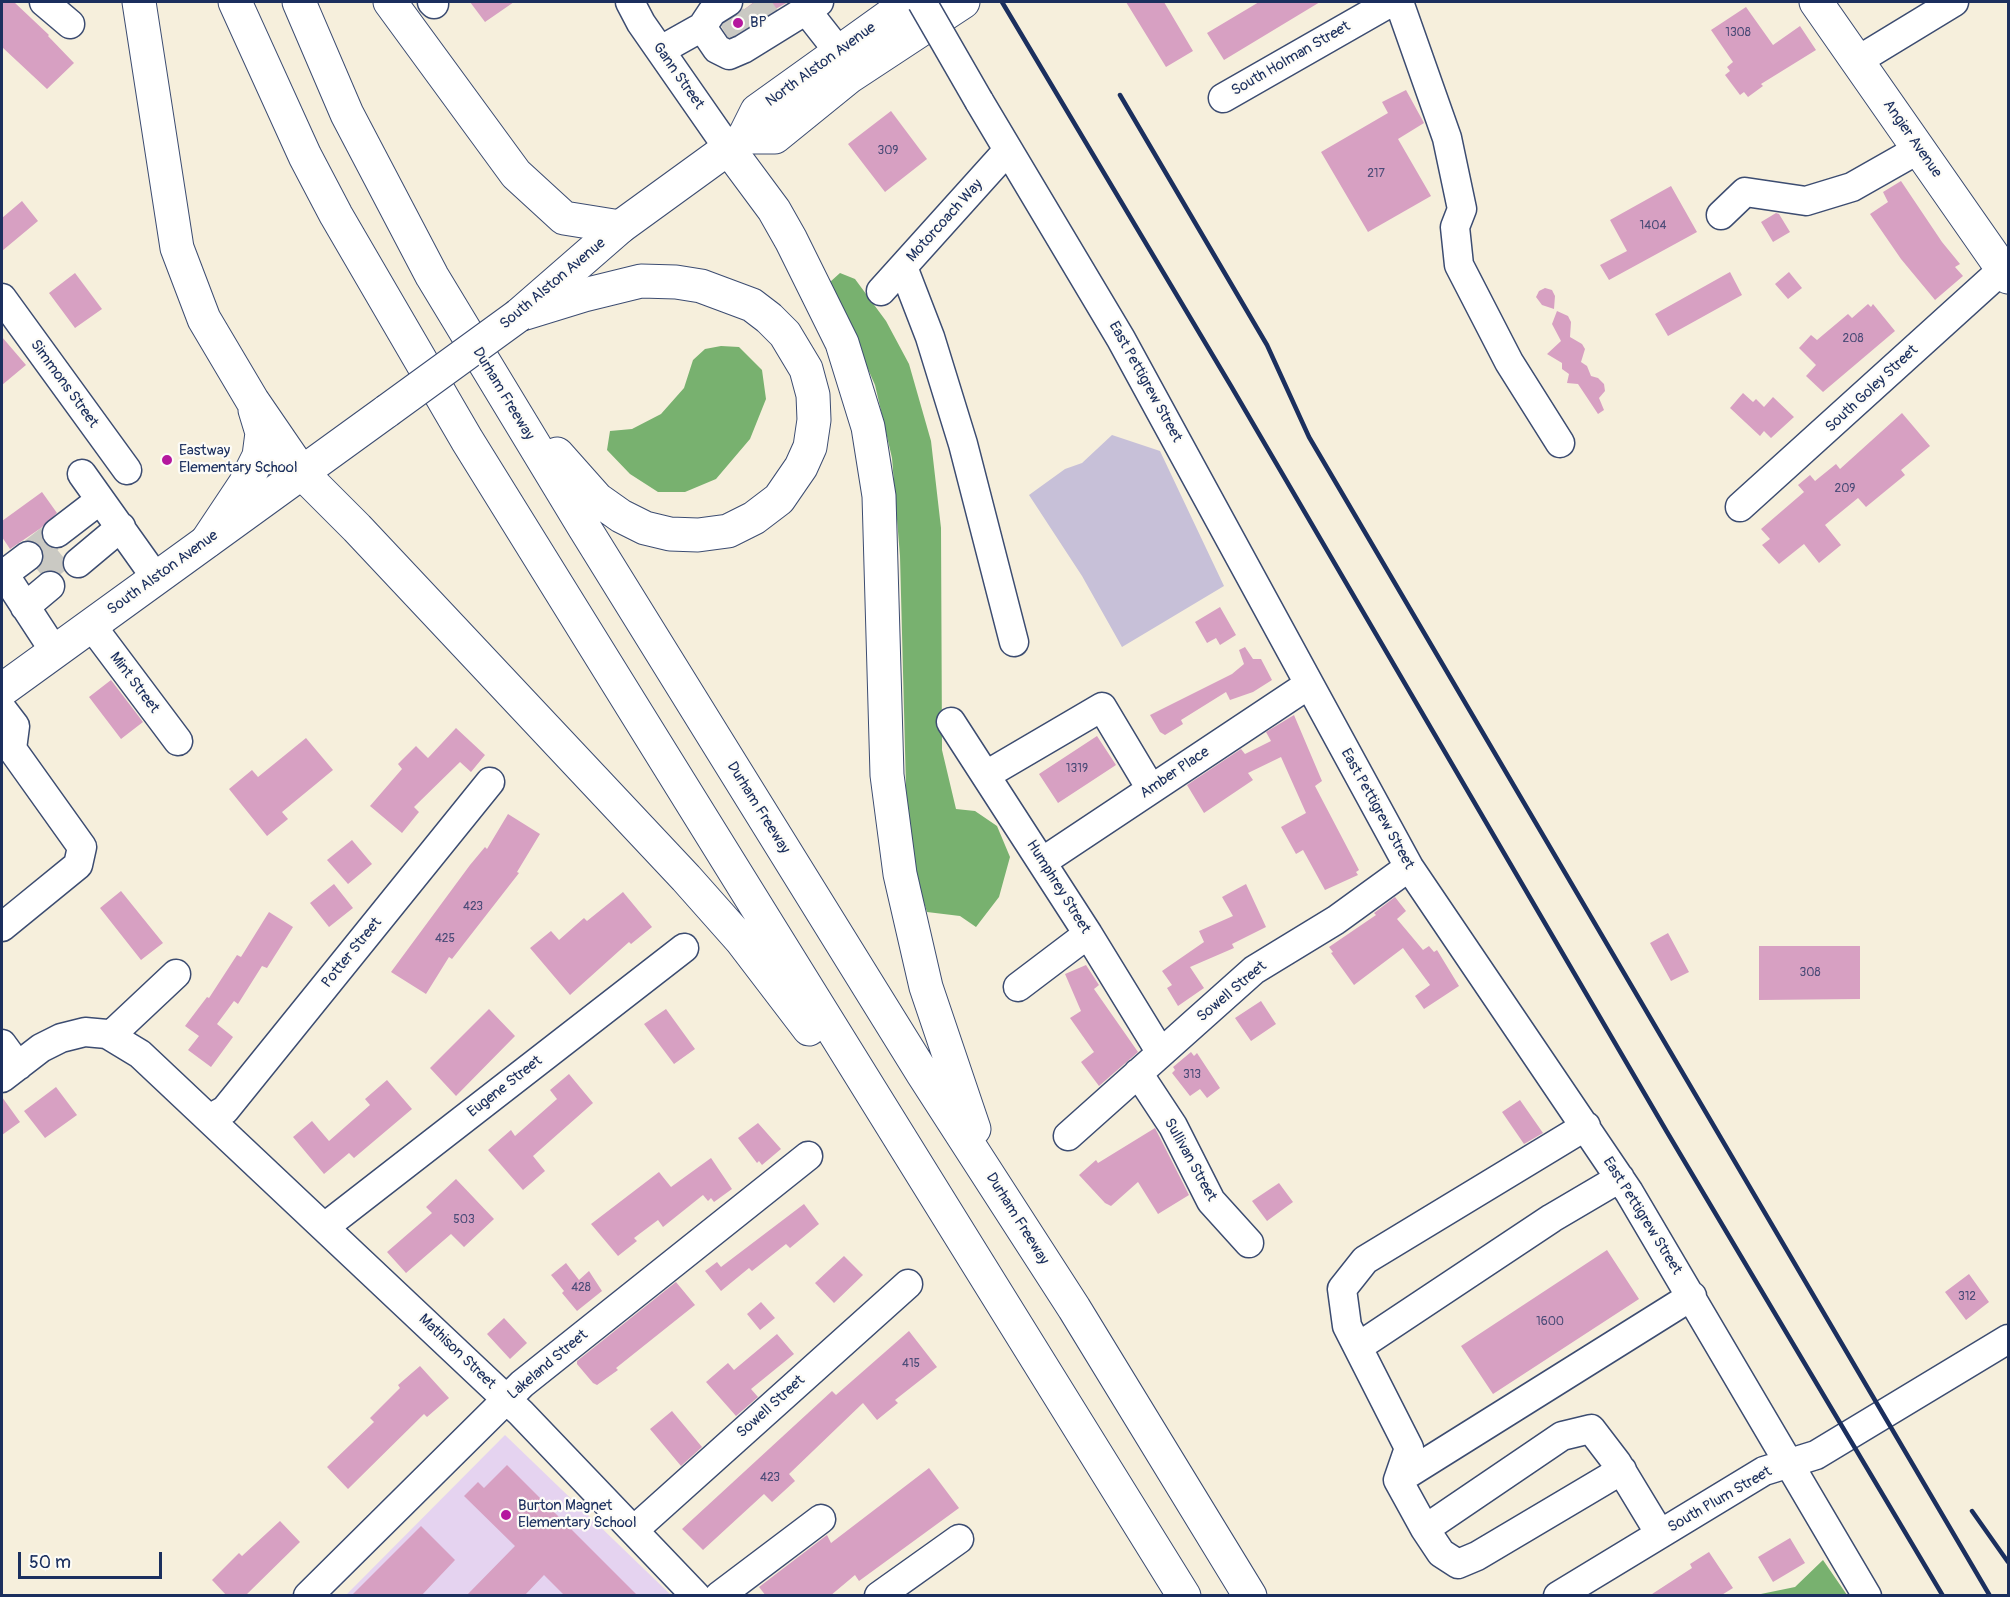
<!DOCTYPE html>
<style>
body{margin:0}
#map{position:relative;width:2010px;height:1597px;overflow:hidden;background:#f6efdc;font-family:Pangolin,sans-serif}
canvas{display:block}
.frame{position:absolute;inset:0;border:3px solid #1b2f5e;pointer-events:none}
.scale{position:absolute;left:18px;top:1552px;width:144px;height:27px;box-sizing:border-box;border:3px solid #1b2f5e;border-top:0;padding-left:8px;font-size:18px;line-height:21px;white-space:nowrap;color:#1b2f5e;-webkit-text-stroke:4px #fdfcf7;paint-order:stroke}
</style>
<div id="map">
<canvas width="2010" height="1597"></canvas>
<div class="frame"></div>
<div class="scale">50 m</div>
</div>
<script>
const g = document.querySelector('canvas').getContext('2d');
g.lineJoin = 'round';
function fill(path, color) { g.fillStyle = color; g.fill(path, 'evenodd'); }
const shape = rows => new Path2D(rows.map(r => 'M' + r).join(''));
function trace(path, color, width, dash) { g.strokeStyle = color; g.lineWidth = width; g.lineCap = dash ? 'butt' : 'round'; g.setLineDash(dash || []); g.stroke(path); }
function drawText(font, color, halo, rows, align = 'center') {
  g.font = font + ' Pangolin,sans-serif'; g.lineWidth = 4.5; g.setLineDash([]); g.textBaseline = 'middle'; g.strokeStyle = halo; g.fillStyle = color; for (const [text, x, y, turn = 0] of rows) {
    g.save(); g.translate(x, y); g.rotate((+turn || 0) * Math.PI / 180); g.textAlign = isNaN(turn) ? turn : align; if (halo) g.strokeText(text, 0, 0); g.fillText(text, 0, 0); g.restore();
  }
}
const built = shape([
 [505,1435,671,1595,345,1596]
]);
const industrial = shape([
 [1112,435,1160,451,1224,586,1122,647,1082,576,1029,495,1065,469,1082,463]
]);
const forest = shape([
 [840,273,855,279,886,321,909,364,931,441,941,528,942,750,956,809,975,811,997,826,1010,857,999,897,976,927,960,916,927,912,918,884,907,826,900,556,892,458,875,385,830,282],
 [721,346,739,347,762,370,766,399,750,439,716,479,685,492,658,492,630,474,607,450,610,431,632,429,661,414,684,388,693,360,705,349],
 [1823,1560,1847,1595,1756,1595,1795,1587]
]);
const building = shape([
 [2,2,14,2,49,35,48,36,74,63,47,89,2,47],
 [470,2,514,2,485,22],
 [754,2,788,2,728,36,722,27,724,24],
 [1126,2,1164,2,1193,51,1166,67],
 [1259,2,1320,2,1224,60,1207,33],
 [1746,7,1773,45,1800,26,1816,50,1761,84,1763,86,1748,97,1744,92,1740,95,1725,75,1730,71,1727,67,1733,62,1711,30],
 [1406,90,1424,123,1398,139,1431,196,1368,232,1321,152,1388,113,1382,102],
 [891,111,927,159,885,192,848,144],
 [1901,181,1942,242,1960,264,1955,267,1963,276,1935,300,1901,259,1870,214,1888,202,1883,192],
 [1671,186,1697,232,1609,280,1600,265,1627,251,1610,220],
 [22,201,38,221,2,251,2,218],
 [1776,213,1779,214,1790,232,1773,242,1761,222],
 [1730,272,1742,295,1668,336,1655,314],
 [1789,272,1802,288,1788,299,1775,284],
 [75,273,102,309,75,328,49,293],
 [1545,288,1552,290,1555,296,1554,309,1542,305,1536,297,1539,291],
 [1868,304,1871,307,1873,304,1895,331,1823,392,1806,376,1816,365,1799,348,1811,335,1817,340,1848,314,1852,318],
 [1557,311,1568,316,1571,322,1570,337,1582,344,1585,349,1581,362,1587,366,1591,376,1598,378,1604,384,1605,391,1599,398,1604,410,1598,414,1578,384,1567,383,1569,374,1562,369,1562,363,1547,354,1561,341,1552,324],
 [2,337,26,365,2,385],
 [1743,393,1753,402,1756,399,1764,407,1773,397,1794,417,1771,438,1764,431,1760,436,1730,408],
 [1902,413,1930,446,1901,470,1905,475,1866,507,1858,498,1825,525,1841,545,1819,563,1804,544,1779,564,1762,545,1770,539,1761,529,1804,492,1798,485,1810,475,1815,481,1836,464,1840,469],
 [42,492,57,513,41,528,10,549,2,537,2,521],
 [1220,607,1236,635,1220,645,1216,638,1207,643,1195,622],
 [1245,647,1253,659,1261,659,1272,680,1253,692,1230,700,1226,692,1181,720,1183,724,1165,735,1160,732,1150,715,1232,674,1244,664,1239,650],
 [111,680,143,722,121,739,89,697],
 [1294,715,1322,781,1315,786,1359,870,1356,872,1358,875,1325,890,1303,850,1296,854,1281,827,1306,813,1281,757,1248,773,1253,780,1204,813,1187,785,1241,749,1245,754,1271,741,1266,732],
 [456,728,485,755,471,772,460,762,414,807,419,812,402,833,370,806,402,769,398,764,416,746,428,758],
 [1097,736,1116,765,1058,803,1039,774],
 [306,738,333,770,282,812,288,819,267,836,229,789,252,770,258,777],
 [508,814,540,834,517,872,519,873,452,959,449,957,426,994,391,972,470,865,485,847,487,849],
 [352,840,372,864,348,884,327,860],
 [334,884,353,908,329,927,310,903],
 [1246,884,1266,927,1232,944,1234,948,1190,967,1204,988,1178,1006,1167,988,1172,985,1162,971,1204,942,1199,931,1233,916,1222,897],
 [121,891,163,943,141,960,100,908],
 [623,892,652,927,631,944,629,942,570,995,530,948,551,931,559,940,584,918,587,921],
 [1395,897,1406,911,1397,919,1423,950,1429,946,1434,952,1437,950,1459,986,1424,1009,1415,996,1430,985,1403,948,1354,985,1331,953,1333,952,1329,947,1376,915,1374,913],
 [269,912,293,927,267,968,262,966,238,1004,234,1001,217,1024,233,1037,211,1067,188,1050,199,1036,185,1026,207,997,209,998,237,955,241,957],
 [1668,933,1689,972,1671,981,1650,943],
 [1759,946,1860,946,1860,999,1759,1000],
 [1086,965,1099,985,1094,989,1138,1052,1099,1086,1081,1062,1094,1052,1070,1018,1081,1011,1065,974],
 [1261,1001,1276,1024,1251,1041,1235,1018],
 [489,1009,515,1036,456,1096,430,1068],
 [666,1009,695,1049,674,1064,644,1024],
 [1191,1052,1194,1056,1197,1053,1220,1088,1207,1098,1200,1089,1190,1096,1172,1073,1175,1070,1173,1067],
 [569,1074,593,1103,533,1156,545,1171,523,1190,488,1150,511,1130,515,1136,557,1099,550,1090],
 [387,1080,412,1109,354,1158,349,1153,324,1174,293,1137,312,1121,329,1141,370,1105,365,1099],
 [56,1087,77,1115,45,1138,24,1111],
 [2,1097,20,1122,2,1135],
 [1520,1100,1543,1133,1524,1144,1502,1112],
 [758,1123,781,1149,762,1165,759,1161,757,1163,738,1138],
 [1155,1128,1189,1195,1158,1214,1138,1182,1111,1206,1105,1203,1079,1175,1096,1160,1098,1163],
 [711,1158,732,1189,714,1202,711,1198,708,1201,703,1195,663,1227,658,1220,634,1238,637,1241,618,1256,591,1224,659,1172,671,1187],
 [456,1179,494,1219,464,1247,451,1234,406,1273,387,1252,432,1213,426,1207],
 [1279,1183,1293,1202,1267,1221,1252,1201],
 [804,1204,819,1224,790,1248,786,1244,752,1271,749,1268,721,1291,705,1271,717,1262,721,1267],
 [1607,1250,1639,1299,1493,1394,1461,1346],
 [844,1256,863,1275,834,1303,815,1283],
 [566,1263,579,1280,589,1271,602,1291,577,1311,562,1293,564,1291,551,1275],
 [1969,1274,1989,1302,1966,1320,1945,1292],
 [676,1282,695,1305,616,1368,618,1370,597,1385,593,1383,577,1364,577,1361],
 [761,1302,775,1318,760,1330,747,1314],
 [504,1318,527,1343,510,1359,487,1334],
 [909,1331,937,1367,895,1400,898,1403,877,1420,863,1403,789,1474,795,1481,772,1502,764,1494,703,1550,682,1529,832,1391,836,1395],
 [777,1334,794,1354,751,1389,758,1397,736,1416,706,1382,728,1363,734,1370],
 [420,1366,449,1398,427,1417,424,1414,348,1489,327,1467,374,1422,370,1418,400,1388,398,1385],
 [672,1411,702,1447,681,1466,650,1429],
 [507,1465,638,1596,565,1596,544,1575,524,1596,466,1596,515,1546,464,1496,478,1482,484,1488],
 [929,1468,959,1508,859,1581,855,1575,830,1596,766,1596,759,1587,827,1535,831,1543],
 [280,1521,300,1542,245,1596,227,1596,212,1580,239,1553,242,1556],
 [421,1526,455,1560,421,1596,351,1596],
 [1790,1538,1805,1563,1773,1582,1758,1557],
 [1709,1552,1733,1588,1720,1596,1649,1596,1692,1568,1690,1564]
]);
const minorTunnel = shape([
 [755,2,766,18],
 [731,15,741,33],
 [28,556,57,533],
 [40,573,69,549]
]);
const minor = shape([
 [44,2,70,24],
 [432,2,434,4],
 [630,2,641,23,728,148],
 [1399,2,1447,138,1462,209,1455,227,1459,265,1509,362,1560,443],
 [806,10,839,52],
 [702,27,717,49,729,55,743,49,819,2],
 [661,50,702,27,712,12,728,2],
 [1857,61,1954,2],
 [1223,98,1391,2],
 [979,101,1121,339,1409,867,1629,1192,1867,1596],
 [1721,215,1745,192,1806,201,1852,187,1919,149],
 [903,267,930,337,963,444,1014,642],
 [881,291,1008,150],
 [2,298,127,470],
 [82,474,156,578],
 [1740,507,2003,269],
 [57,533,100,500],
 [28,556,4,574,55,652],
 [78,563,121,527],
 [25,607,50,586],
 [91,625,178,741],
 [2,709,15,726,12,749,82,847,78,865,2,927],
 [951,722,1088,934,1161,1053],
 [986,775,1102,707,1151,789],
 [1042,862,1308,685],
 [1018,987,1088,934],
 [110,1036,176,974],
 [2,1044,18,1066],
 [1138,1073,1173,1126,1211,1201,1249,1243],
 [2,1078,41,1048,61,1038,85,1032,107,1034,140,1054,521,1413,696,1596],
 [209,1119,225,1110,490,782],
 [1586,1126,1365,1260,1342,1289,1347,1326,1409,1448,1398,1480,1425,1529,1562,1436,1591,1429,1617,1463,1660,1534],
 [1068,1136,1254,970,1336,920,1409,867],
 [326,1226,684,948],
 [1358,1347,1552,1218,1620,1178],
 [1398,1480,1692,1296],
 [1425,1529,1441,1553,1458,1564,1477,1556,1622,1470],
 [634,1530,908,1284],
 [308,1596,522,1384,808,1156],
 [719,1596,821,1519],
 [879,1596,959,1539],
 [1558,1596,1764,1471,1816,1455,2008,1339]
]);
const major = shape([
 [1816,2,2008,277],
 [744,137,757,111,909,2],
 [519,315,620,227,744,137,775,137,849,77,963,2],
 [2,690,387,411]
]);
const highway = shape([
 [139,2,177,248,204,319,252,400,302,473,357,528,686,878,741,940,809,1029],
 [235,2,305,156,336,215,467,440,1184,1596],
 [299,2,347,114,432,276,584,527,923,1074,1074,1308,1250,1596],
 [390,2,516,174,564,218,620,227],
 [728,148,774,210,791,240,842,343,868,427,879,496,887,775,900,874,926,987,974,1129],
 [519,315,584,295,641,281,676,282,701,286,752,305,769,318,785,334,806,369,813,395,814,420,810,447,801,467,779,499,754,518,728,531,698,535,670,534,645,528,621,516,597,499,557,454],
 [207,541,245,484,259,456,262,433,255,410]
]);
const rail = shape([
 [1002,2,1231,386,1667,1132,1943,1596],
 [1120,95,1267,345,1309,437,1990,1596],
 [1972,1511,2008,1562]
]);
const minorBridge = shape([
 [922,2,979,101]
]);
const majorBridge = shape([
 [387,411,519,315]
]);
const markers = [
 [738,23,6,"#b5179e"],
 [167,460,6,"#b5179e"],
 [506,1515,6,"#b5179e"]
];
const numberNames = [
 ["1308",1738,33],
 ["309",888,151],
 ["217",1376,174],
 ["1404",1653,226],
 ["208",1853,339],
 ["209",1845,489],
 ["1319",1077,769],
 ["423",473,907],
 ["425",445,939],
 ["308",1810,973],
 ["313",1192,1075],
 ["503",464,1220],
 ["428",581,1288],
 ["312",1967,1297],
 ["1600",1550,1322],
 ["415",911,1364],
 ["423",770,1478]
];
const poiNames = [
 ["BP",750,23],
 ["Eastway",179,451],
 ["Elementary School",179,468],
 ["Burton Magnet",518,1506],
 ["Elementary School",518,1523]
];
const streetNames = [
 ["South Holman Street",1291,59,-30],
 ["North Alston Avenue",821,65,-36],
 ["Gann Street",678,76,55],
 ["Angier Avenue",1912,139,55],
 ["Motorcoach Way",945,221,-48],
 ["South Alston Avenue",553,284,-40],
 ["East Pettigrew Street",1145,382,61],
 ["Simmons Street",64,384,54],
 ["South Goley Street",1872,389,-43],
 ["Durham Freeway",503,394,59],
 ["South Alston Avenue",163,573,-36],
 ["Mint Street",134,683,53],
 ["Amber Place",1175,773,-34],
 ["Durham Freeway",758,808,58],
 ["East Pettigrew Street",1377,809,61],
 ["Humphrey Street",1058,887,58],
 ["Potter Street",352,953,-51],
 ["Sowell Street",1232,992,-40],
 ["Eugene Street",505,1087,-38],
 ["Sullivan Street",1190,1160,61],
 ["East Pettigrew Street",1642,1216,58],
 ["Durham Freeway",1017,1219,58],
 ["Mathison Street",457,1352,44],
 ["Lakeland Street",548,1365,-40],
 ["Sowell Street",771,1407,-42],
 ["South Plum Street",1720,1500,-30]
];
fill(built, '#e5d3f0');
fill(industrial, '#c7c0d8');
fill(forest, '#78b16f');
fill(building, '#d7a0c2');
trace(minorTunnel, '#cac9c3', 28, [28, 14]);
trace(minor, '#3c4c71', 31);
trace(major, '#3c4c71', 35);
trace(highway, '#3c4c71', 35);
trace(minor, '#fff', 28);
trace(major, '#fff', 33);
trace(highway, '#fff', 33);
trace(rail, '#1b2f5e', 4.5);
trace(minorBridge, '#3c4c71', 31, []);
trace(majorBridge, '#3c4c71', 35, []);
trace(minorBridge, '#fff', 28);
trace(majorBridge, '#fff', 33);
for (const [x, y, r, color] of markers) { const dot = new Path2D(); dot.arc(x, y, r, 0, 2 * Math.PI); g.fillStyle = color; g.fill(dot); trace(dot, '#fdfcf7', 2); }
drawText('12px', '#4a4b77', null, numberNames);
drawText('15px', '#1b2f5e', '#fdfcf7', poiNames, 'left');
drawText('15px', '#1b2f5e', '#fdfcf7', streetNames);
</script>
